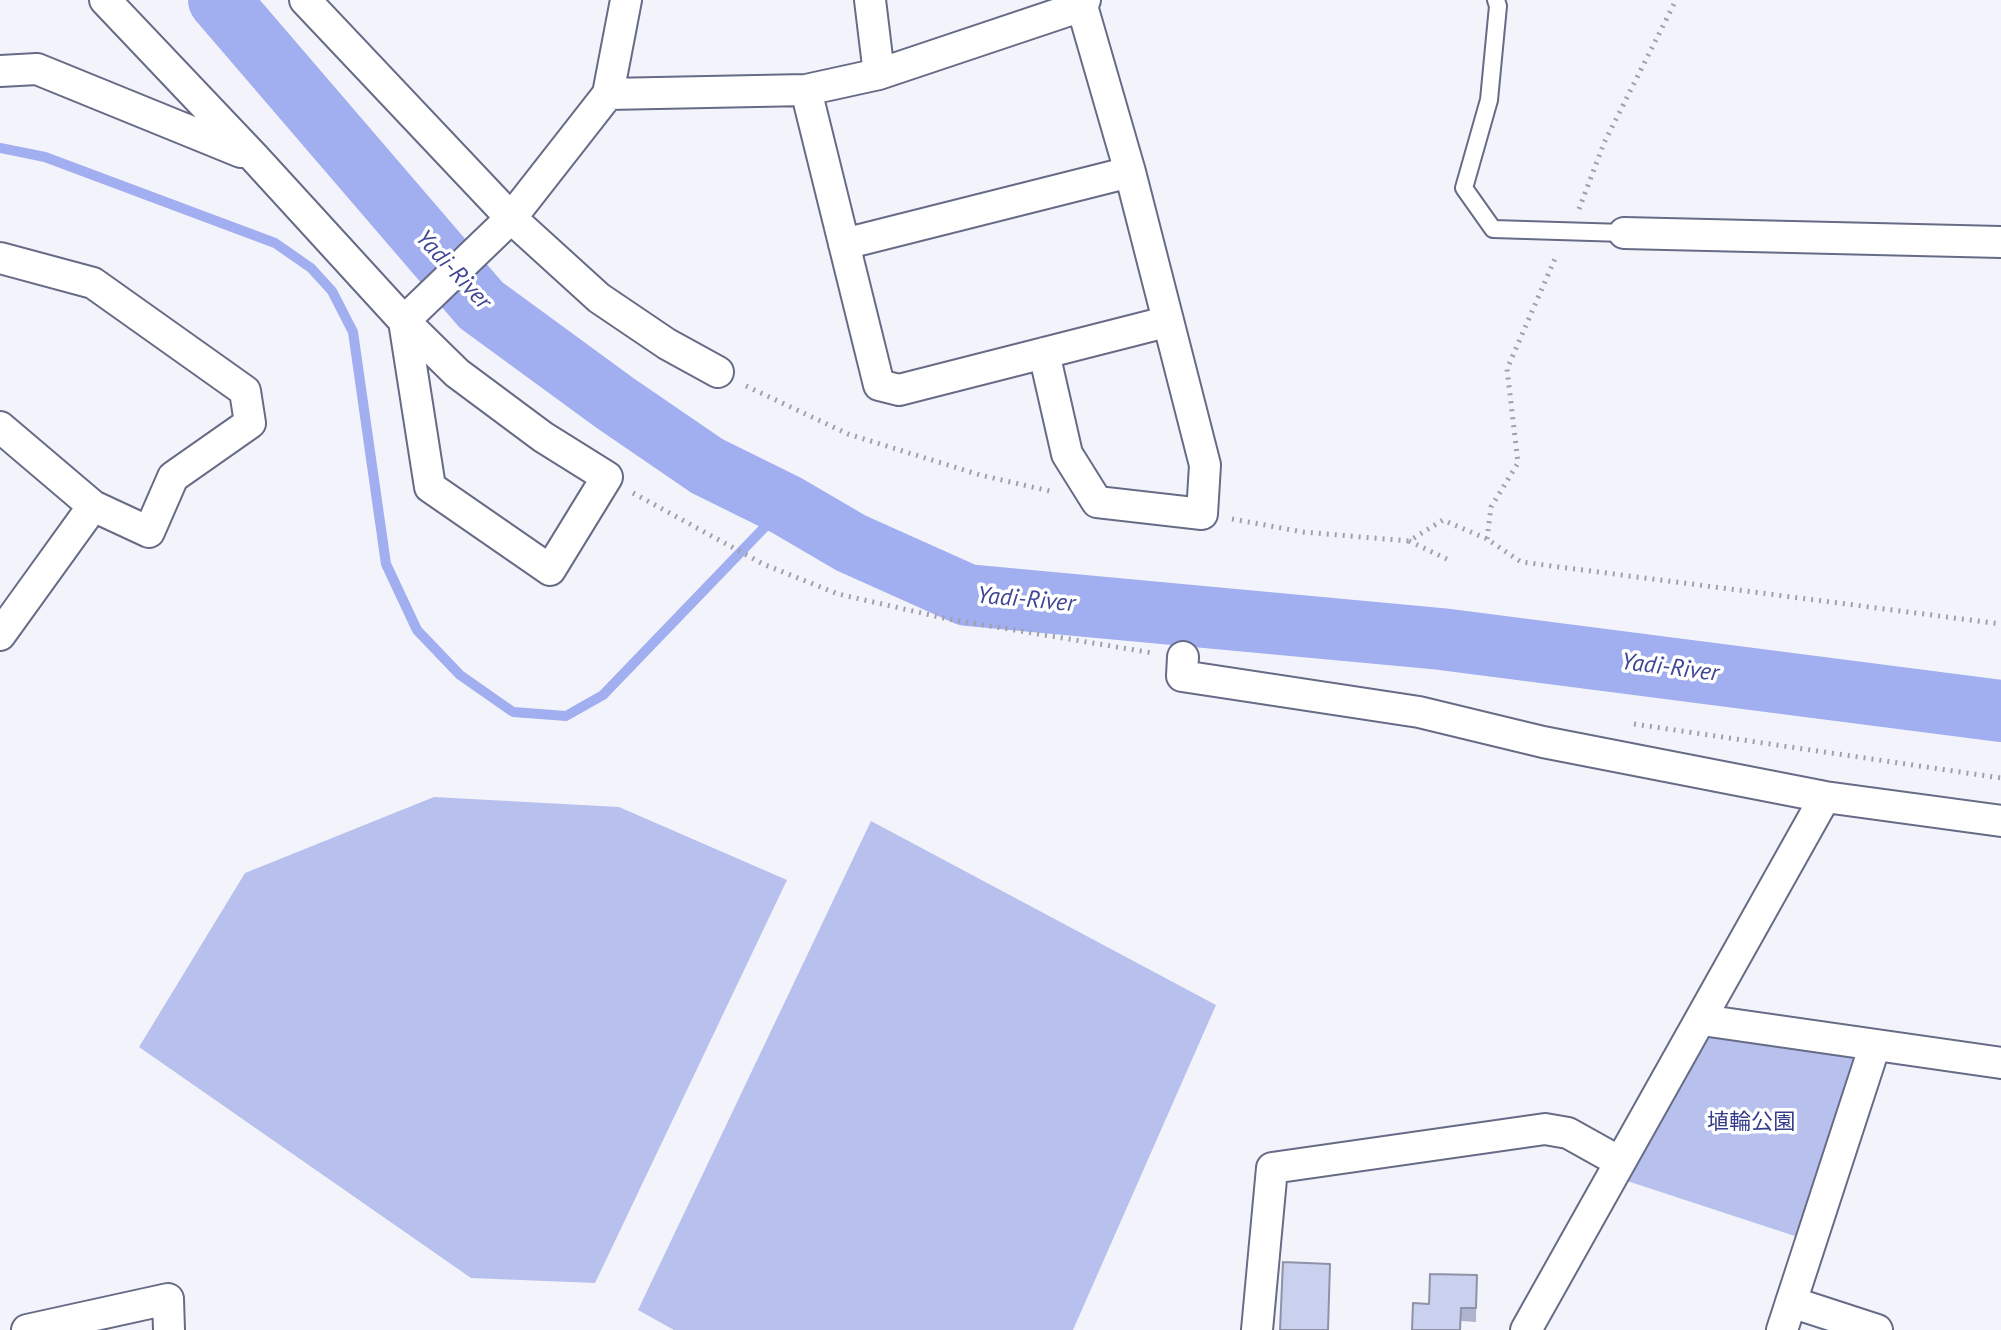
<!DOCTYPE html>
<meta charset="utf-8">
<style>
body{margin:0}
canvas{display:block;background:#f3f4fb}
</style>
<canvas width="2001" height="1330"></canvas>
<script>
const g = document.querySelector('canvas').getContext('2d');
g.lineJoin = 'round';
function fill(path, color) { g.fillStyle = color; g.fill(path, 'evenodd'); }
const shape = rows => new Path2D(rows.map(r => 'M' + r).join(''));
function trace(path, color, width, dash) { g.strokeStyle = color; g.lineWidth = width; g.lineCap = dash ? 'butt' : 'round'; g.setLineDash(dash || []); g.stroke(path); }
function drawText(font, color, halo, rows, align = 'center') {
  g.font = font + ' "PT Sans","Noto Sans JP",sans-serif'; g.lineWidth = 7; g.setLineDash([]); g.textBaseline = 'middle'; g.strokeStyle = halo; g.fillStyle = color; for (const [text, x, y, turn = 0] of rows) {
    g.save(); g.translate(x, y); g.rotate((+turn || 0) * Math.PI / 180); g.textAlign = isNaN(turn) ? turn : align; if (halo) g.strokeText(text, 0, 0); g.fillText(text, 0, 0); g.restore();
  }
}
const green = shape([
 [434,797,619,807,787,880,595,1283,471,1278,139,1047,245,873],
 [871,821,1216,1005,1073,1330,674,1330,638,1310],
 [1702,1020,1875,1045,1810,1241,1612,1176]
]);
const stream = shape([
 [0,148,45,157,275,243,311,268,332,291,353,332,386,564,417,630,460,675,513,712,566,716,603,695,786,505]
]);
const river = shape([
 [219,0,481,305,615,403,707,466,786,505,851,543,967,595,1441,639,2001,711]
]);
const path = shape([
 [1579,209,1604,143,1676,0],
 [746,386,848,434,980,475,1054,492],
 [633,493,763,564,838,594,948,619,1153,653],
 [1232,519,1303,532,1409,541,1443,520,1487,539,1521,562,2001,624],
 [1487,539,1491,507,1518,463,1507,369,1557,254],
 [1409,541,1451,561],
 [1634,724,2001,778]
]);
const service = shape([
 [1496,0,1498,6,1489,100,1464,188,1493,229,1624,233]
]);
const minor = shape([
 [105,0,254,157,404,321,511,218,608,94,806,90,879,74,1082,6],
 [305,0,511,218,599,298,667,344,718,372],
 [870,0,879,74],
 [0,71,37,69,241,152],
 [806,90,879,385,899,390,1166,322],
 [608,94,626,0],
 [1624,233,2001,242],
 [844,244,1130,172],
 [0,258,93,283,245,391,250,423,173,477,149,532,93,506,0,427],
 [404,321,457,373,543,437,607,477,550,570,430,487,404,321],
 [1044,353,1067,454,1097,502,1202,514,1205,465,1130,172,1082,6,1085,0],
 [0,635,93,506],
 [1183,657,1182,676,1419,712,1543,742,1825,797,2001,821],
 [1702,1020,2001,1063],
 [1791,1302,1877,1330],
 [27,1330,168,1299,169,1330],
 [1257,1330,1272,1168,1545,1129,1568,1133,1620,1162],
 [1526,1330,1825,797],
 [1782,1330,1875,1045]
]);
const wall = shape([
 [1477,1275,1476,1322,1461,1321,1429,1304]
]);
const building = shape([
 [1283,1262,1330,1264,1328,1330,1280,1330,1283,1262],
 [1430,1274,1477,1275,1476,1308,1461,1308,1460,1330,1412,1330,1413,1303,1429,1304,1430,1274]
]);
const parkNames = [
 ["埴輪公園",1751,1123]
];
const waterNames = [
 ["Yadi-River",453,270,47],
 ["Yadi-River",1026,600,5],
 ["Yadi-River",1670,668,7]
];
fill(green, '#b8c1ee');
trace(stream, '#a1aef0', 10);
trace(river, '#a1aef0', 62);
trace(service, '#666b86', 20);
trace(minor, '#666b86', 34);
trace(path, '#9fa0a8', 5, [2, 6]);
trace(service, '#fff', 16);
trace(minor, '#fff', 30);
fill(wall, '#aeb4ce');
fill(building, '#cad1ef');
trace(building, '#8d92a7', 2);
drawText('22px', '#353c88', '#fff', parkNames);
drawText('italic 24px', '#3f4694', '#fff', waterNames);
</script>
